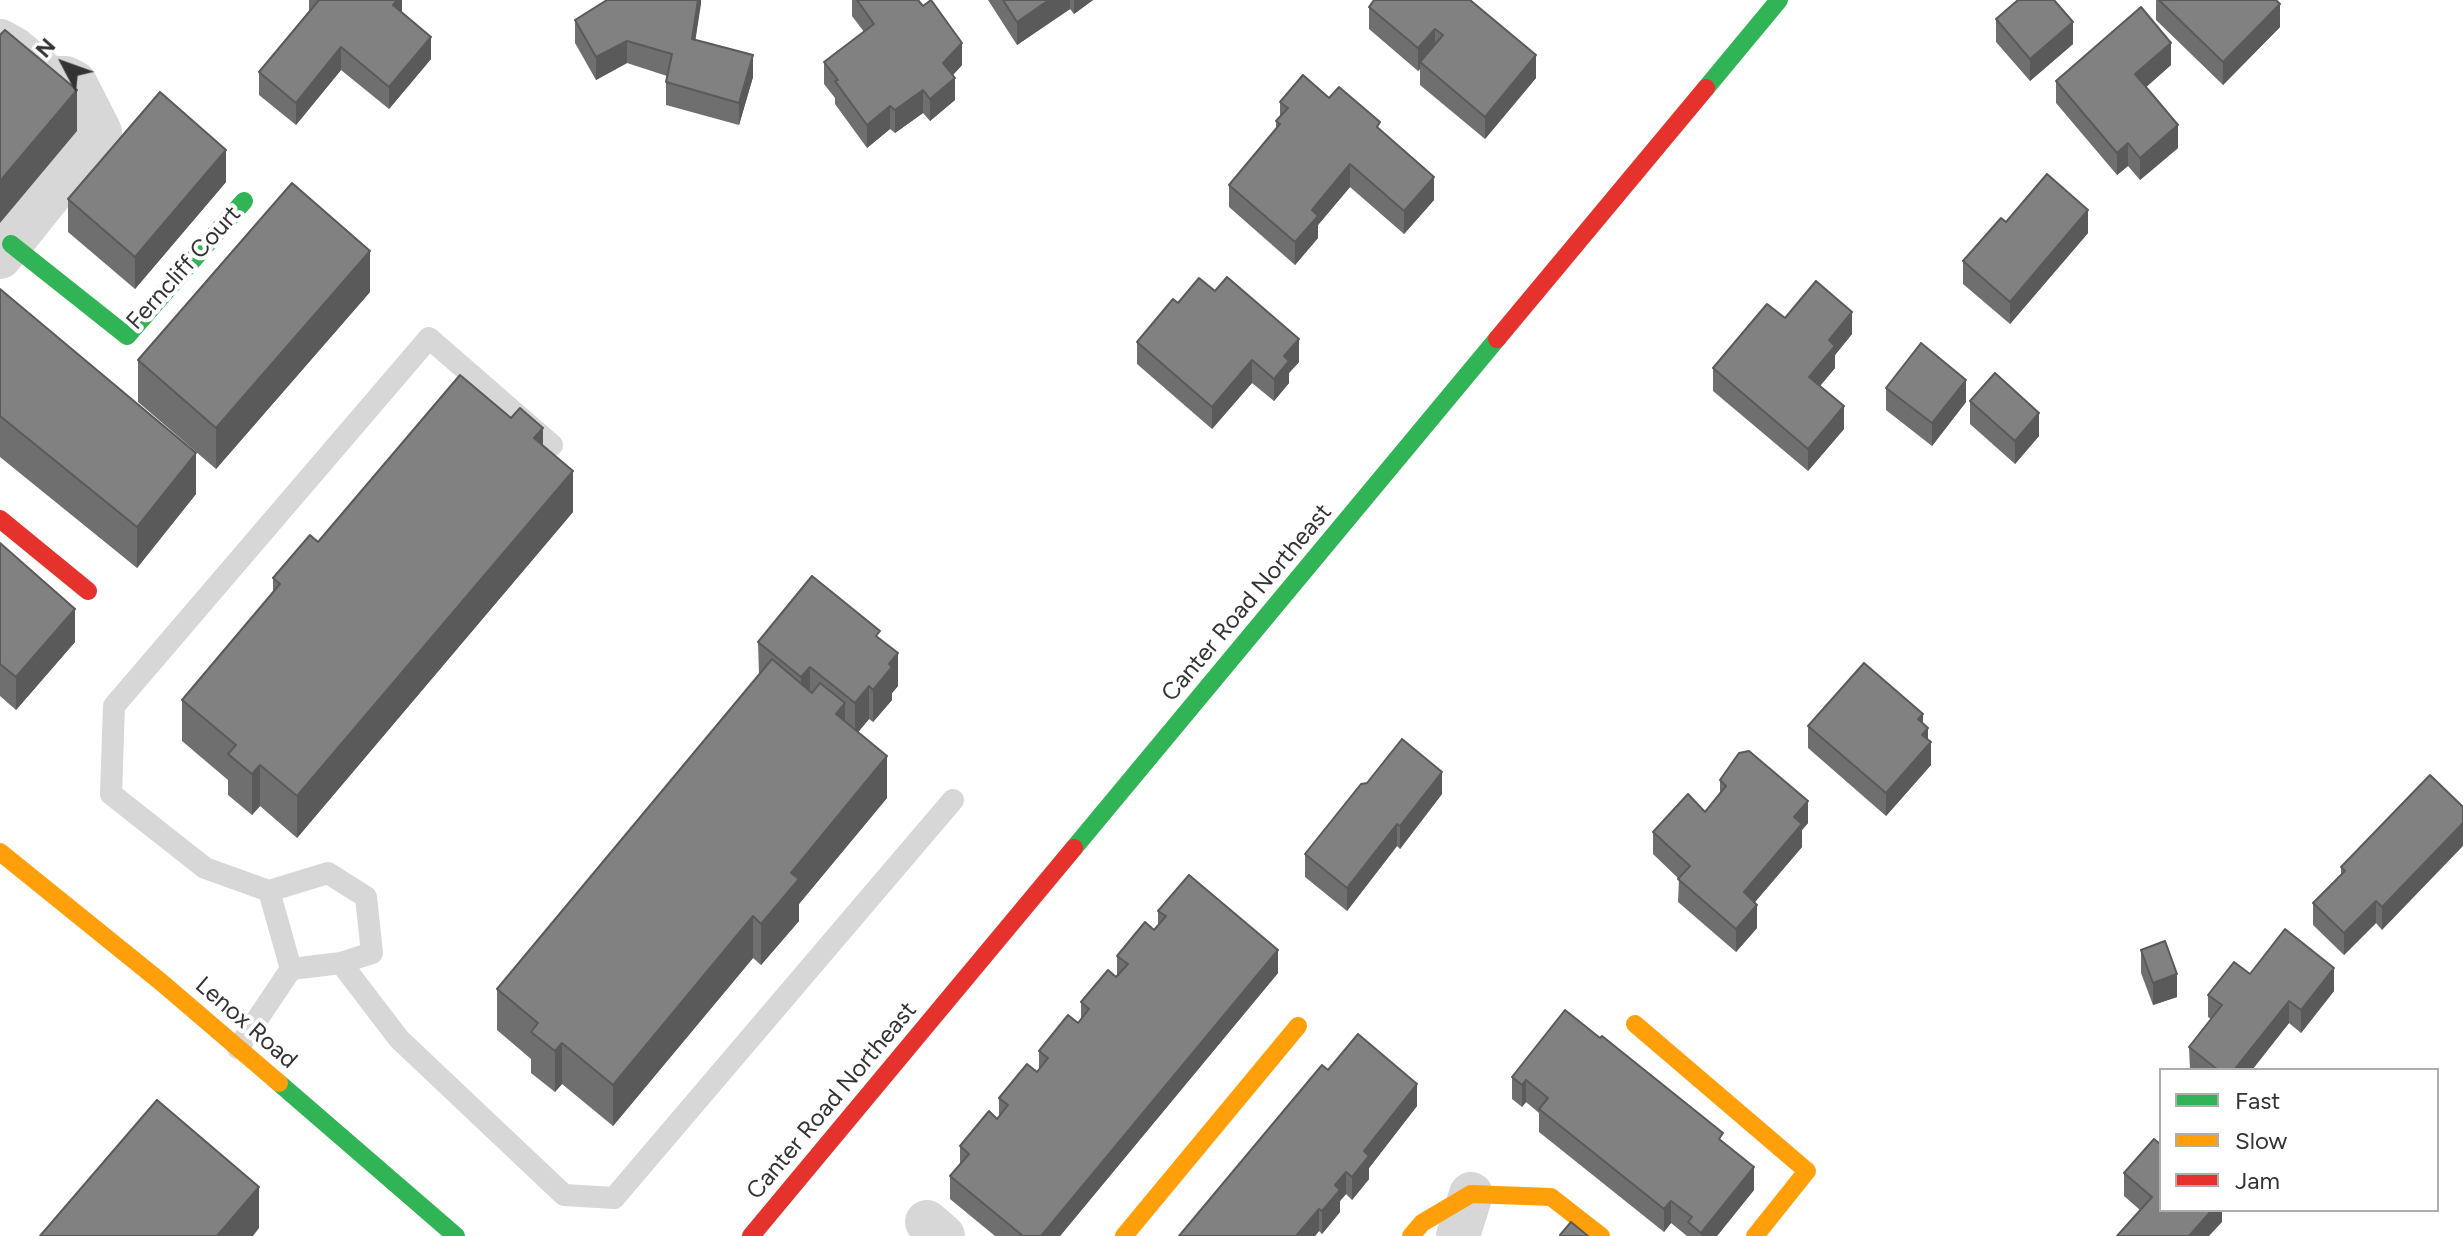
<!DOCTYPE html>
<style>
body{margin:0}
#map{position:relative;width:2463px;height:1236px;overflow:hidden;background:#fff;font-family:Figtree,sans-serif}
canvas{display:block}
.legend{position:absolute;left:2159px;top:1068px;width:280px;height:144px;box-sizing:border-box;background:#fff;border:2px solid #adadad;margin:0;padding:10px 14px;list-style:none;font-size:24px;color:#333}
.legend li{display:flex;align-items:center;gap:16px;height:40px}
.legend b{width:40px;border:2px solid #adadad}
.north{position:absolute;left:24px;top:24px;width:80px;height:80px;-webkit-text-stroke:6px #fff;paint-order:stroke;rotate:311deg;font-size:22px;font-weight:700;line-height:32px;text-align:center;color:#333}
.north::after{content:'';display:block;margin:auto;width:28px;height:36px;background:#333;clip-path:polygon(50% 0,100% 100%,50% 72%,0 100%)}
</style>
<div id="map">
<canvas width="2463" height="1236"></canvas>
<ul class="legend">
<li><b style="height:10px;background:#30b455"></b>Fast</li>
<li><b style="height:10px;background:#ff9f0a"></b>Slow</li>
<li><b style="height:10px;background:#e5322d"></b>Jam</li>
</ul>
<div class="north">N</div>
</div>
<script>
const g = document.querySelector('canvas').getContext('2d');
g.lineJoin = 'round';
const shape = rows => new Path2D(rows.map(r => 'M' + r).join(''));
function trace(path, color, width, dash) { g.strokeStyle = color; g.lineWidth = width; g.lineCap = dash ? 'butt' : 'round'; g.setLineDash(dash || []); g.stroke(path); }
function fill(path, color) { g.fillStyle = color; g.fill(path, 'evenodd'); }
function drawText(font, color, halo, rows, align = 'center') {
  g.font = font + ' Figtree,sans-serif'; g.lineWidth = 8; g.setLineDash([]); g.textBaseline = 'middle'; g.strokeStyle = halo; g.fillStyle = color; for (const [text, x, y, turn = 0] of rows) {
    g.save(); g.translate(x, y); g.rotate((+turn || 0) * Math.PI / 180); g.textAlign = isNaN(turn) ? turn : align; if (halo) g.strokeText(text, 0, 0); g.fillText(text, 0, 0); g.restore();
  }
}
const lane = shape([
 [269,891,328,873,366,897,372,953,341,963,291,969],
 [341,963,399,1039,564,1195,614,1198,953,800],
 [238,1048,291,969,269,891,205,868,111,794,114,706,429,338,552,445]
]);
const street = shape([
 [0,41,13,48,49,78,66,78,75,83,100,132,0,257],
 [927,1222,943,1236],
 [1458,1236,1471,1194]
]);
const fast = shape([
 [1706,88,1779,0],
 [11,244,127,336,244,201],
 [1074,848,1497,339],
 [279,1083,456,1236]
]);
const slow = shape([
 [0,852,161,982,279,1083],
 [1635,1024,1807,1171,1755,1236],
 [1124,1236,1298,1026],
 [1411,1236,1422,1223,1471,1194,1551,1197,1601,1236]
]);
const jam = shape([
 [1497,339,1706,88],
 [0,519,88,591],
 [751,1236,1074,848]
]);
const wall = shape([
 [309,0,402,0,402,13,431,59,389,109,341,70,296,125,259,95,259,72,309,11],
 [701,0,695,40,753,77,739,125,666,105,666,82,667,76,627,63,596,80,575,43,575,20],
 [852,0,918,0,962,65,953,75,955,100,930,121,923,113,895,133,890,129,867,148,835,104,835,98,824,84,824,62,864,32,852,16],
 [988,0,1093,0,1074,14,1070,9,1017,45],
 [1374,0,1536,78,1485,139,1420,85,1420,69,1418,71,1369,29,1369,7],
 [2156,0,2276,0,2280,27,2223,85,2156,20],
 [1996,19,2073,44,2030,81,1996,42],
 [2171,65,2146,87,2178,148,2140,180,2128,166,2117,175,2056,103,2056,81],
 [1329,98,1380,130,1434,200,1404,234,1350,187,1318,225,1318,238,1295,265,1229,207,1229,185,1276,129,1276,121,1280,117,1280,102],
 [226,182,135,289,68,232,68,199],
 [2006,222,2088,233,2010,324,1963,284,1963,261],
 [0,289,196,494,137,568,0,457],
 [370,292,216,469,138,402,138,360],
 [1178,303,1299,362,1289,373,1289,383,1274,401,1252,383,1212,429,1137,364,1137,342],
 [1785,318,1852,334,1835,355,1835,368,1820,386,1844,429,1808,471,1713,391,1713,368],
 [1886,388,1966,402,1932,446,1886,410],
 [1970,401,2039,436,2015,464,1970,424],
 [543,445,573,512,297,838,260,806,252,815,228,795,228,780,182,741,182,700,273,592,273,578,318,542],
 [0,543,75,642,16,710,0,696],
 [880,639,898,686,892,693,892,700,873,722,869,719,858,732,887,798,799,904,799,921,761,965,753,958,613,1126,562,1084,555,1092,531,1073,531,1059,497,1030,497,989,759,675,758,642],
 [1923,723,1928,740,1931,765,1886,816,1808,748,1808,726],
 [2430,775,2382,930,2376,923,2344,955,2313,925,2313,903,2341,874,2341,867],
 [1720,780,1808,823,1802,830,1802,847,1754,903,1757,928,1736,952,1678,902,1679,879,1653,854,1653,832,1705,812,1720,794],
 [1442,794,1400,849,1397,846,1347,911,1305,877,1305,854],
 [1158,911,1278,973,1060,1236,995,1236,950,1199,950,1176,960,1165,960,1146,999,1116,999,1098,1037,1072,1039,1070,1039,1051,1078,1023,1081,1020,1081,1002,1117,976,1117,956,1154,930,1158,925],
 [2141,950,2177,997,2153,1005,2141,973],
 [2250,974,2334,991,2301,1033,2289,1023,2252,1070,2190,1070,2189,1047,2211,1019,2208,1017,2208,995],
 [1565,1010,1723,1142,1754,1190,1717,1236,1687,1236,1671,1223,1664,1232,1539,1132,1539,1113,1526,1102,1522,1107,1512,1099,1512,1077],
 [1328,1070,1417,1106,1369,1168,1369,1179,1352,1200,1346,1194,1340,1201,1340,1212,1322,1234,1319,1231,1315,1236,1179,1236],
 [2124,1173,2222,1210,2222,1222,2140,1210,2124,1196]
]);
const shadedWall = shape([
 [397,0,402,0,402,16,393,5],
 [698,0,701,0,701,4,692,62,692,39],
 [1049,0,1070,0,1070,9,1017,45,1017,22],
 [1074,0,1093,0,1074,14],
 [2280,4,2280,27,2223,85,2223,62],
 [2073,22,2073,44,2030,81,2030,59],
 [1435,29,1435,51,1420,62,1420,69,1418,71,1418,48],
 [431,37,431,59,389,109,389,87],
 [627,41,627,63,596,80,596,57],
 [962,43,962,65,943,86,943,63],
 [2171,43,2171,65,2135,97,2135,74],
 [341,47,341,70,296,125,296,103],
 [753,55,753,77,739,125,739,103],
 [1536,55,1536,78,1485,139,1485,117],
 [955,78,955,100,930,121,930,99],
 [77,90,77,131,0,223,0,181],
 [923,90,923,113,895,133,895,110],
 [890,106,890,129,867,148,867,125],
 [2178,125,2178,148,2140,180,2140,158],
 [2128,143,2128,166,2117,175,2117,153],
 [226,150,226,182,135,289,135,257],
 [1350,164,1350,187,1318,225,1318,238,1295,265,1295,242,1312,210],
 [1434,177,1434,200,1404,234,1404,211],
 [2088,210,2088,233,2010,324,2010,302],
 [370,251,370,292,216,469,216,428],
 [1852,312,1852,334,1835,355,1835,368,1809,399,1809,377,1829,340],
 [1299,339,1299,362,1289,373,1289,383,1274,401,1274,379,1284,356],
 [1252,360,1252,383,1212,429,1212,407],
 [1966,380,1966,402,1932,446,1932,423],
 [1844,406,1844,429,1808,471,1808,449],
 [2039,413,2039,436,2015,464,2015,441],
 [543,428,543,469,534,438],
 [196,453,196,494,137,568,137,527],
 [573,471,573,512,297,838,297,796],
 [75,609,75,642,16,710,16,677],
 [898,653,898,686,892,693,892,700,873,722,873,690,889,664],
 [810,667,810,699,801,710,801,677],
 [869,686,869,719,855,736,855,703],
 [845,703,845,745,836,714],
 [1923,714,1923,734,1928,728,1928,745,1931,742,1931,765,1886,816,1886,793,1918,719],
 [887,756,887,798,799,904,799,921,761,965,761,924,791,873],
 [260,765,260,806,252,815,252,774],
 [1442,772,1442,794,1400,849,1400,826],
 [1808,801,1808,823,1802,830,1802,847,1744,915,1744,892,1794,817],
 [2463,823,2463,846,2382,930,2382,907],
 [1397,824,1397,846,1347,911,1347,888],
 [2376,901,2376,923,2344,955,2344,933],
 [1757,905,1757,928,1736,952,1736,929],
 [753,916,753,958,613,1126,613,1085],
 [1278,950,1278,973,1060,1236,1041,1236],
 [2334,968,2334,991,2301,1033,2301,1010],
 [2177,974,2177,997,2153,1005,2153,983],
 [2289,1001,2289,1023,2252,1070,2234,1070],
 [562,1043,562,1084,555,1092,555,1051],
 [1526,1080,1526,1102,1522,1107,1522,1085],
 [1417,1084,1417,1106,1369,1168,1369,1179,1352,1200,1352,1177,1364,1151],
 [1754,1167,1754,1190,1717,1236,1701,1236,1701,1233],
 [1346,1172,1346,1194,1340,1201,1340,1212,1322,1234,1322,1211,1335,1185],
 [259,1187,259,1228,253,1236,217,1236],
 [1671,1201,1671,1223,1664,1232,1664,1209],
 [1319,1209,1319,1231,1315,1236,1296,1236],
 [2212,1210,2222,1210,2222,1222,2209,1236,2189,1236]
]);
const building = shape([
 [319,0,397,0,393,5,431,37,389,87,341,47,296,103,259,72,319,0],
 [607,0,698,0,692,39,753,55,739,103,666,82,672,54,627,41,596,57,575,20,607,0],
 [857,0,918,0,923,6,931,0,962,43,943,63,955,78,930,99,923,90,895,110,890,106,867,125,835,81,838,80,824,62,874,24,857,0],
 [1003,0,1049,0,1017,22,1003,0],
 [1374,0,1470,0,1536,55,1485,117,1420,62,1443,35,1435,29,1418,48,1369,7,1374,0],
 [2018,0,2054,0,2073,22,2030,59,1996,19,2018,0],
 [2159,0,2276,0,2280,4,2223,62,2159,0],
 [2141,7,2171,43,2135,74,2178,125,2140,158,2128,143,2117,153,2056,81,2141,7],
 [5,30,77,90,0,181,0,35,5,30],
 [1303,75,1329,98,1339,87,1380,122,1377,127,1434,177,1404,211,1350,164,1312,210,1318,216,1295,242,1229,185,1280,124,1276,121,1288,108,1280,102,1303,75],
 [160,92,226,150,135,257,68,199,160,92],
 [2047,174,2088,210,2010,302,1963,261,2001,218,2006,222,2047,174],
 [292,183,370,251,216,428,138,360,292,183],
 [1227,277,1299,339,1284,356,1289,361,1274,379,1252,360,1212,407,1137,342,1173,299,1178,303,1199,278,1215,291,1227,277],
 [1816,281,1852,312,1829,340,1835,346,1809,377,1844,406,1808,449,1713,368,1767,304,1785,318,1816,281],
 [0,289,196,453,137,527,0,416,0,289],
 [1921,343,1966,380,1932,423,1886,388,1921,343],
 [1995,373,2039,413,2015,441,1970,401,1995,373],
 [460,375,511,418,520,408,543,428,534,438,573,471,297,796,260,765,252,774,228,754,236,745,182,700,280,584,273,578,310,535,318,542,460,375],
 [0,543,75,609,16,677,0,664,0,543],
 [812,576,880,631,876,636,898,653,889,664,892,667,873,690,869,686,855,703,810,667,801,677,758,642,812,576],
 [772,659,812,693,820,683,845,703,836,714,887,756,791,873,799,879,761,924,753,916,613,1085,562,1043,555,1051,531,1032,538,1023,497,989,772,659],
 [1864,663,1923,714,1918,719,1928,728,1922,735,1931,742,1886,793,1808,726,1864,663],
 [1402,739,1442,772,1400,826,1397,824,1347,888,1305,854,1361,784,1367,783,1402,739],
 [1749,751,1808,801,1794,817,1802,824,1744,892,1757,905,1736,929,1678,879,1690,866,1653,832,1688,794,1705,812,1726,786,1720,780,1739,753,1749,751],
 [2430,775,2463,807,2463,823,2382,907,2376,901,2344,933,2313,903,2345,871,2341,867,2430,775],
 [1189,875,1278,950,1041,1236,1023,1236,950,1176,969,1154,960,1146,989,1111,997,1119,1008,1105,999,1098,1027,1064,1037,1072,1048,1058,1039,1051,1068,1015,1078,1023,1089,1009,1081,1002,1108,970,1116,977,1128,964,1117,956,1145,922,1154,930,1166,916,1158,911,1189,875],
 [2285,929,2334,968,2301,1010,2289,1001,2234,1070,2218,1070,2189,1047,2222,1005,2208,995,2234,962,2250,974,2285,929],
 [2165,941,2177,974,2153,983,2141,950,2165,941],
 [1565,1010,1600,1038,1602,1036,1723,1133,1719,1139,1754,1167,1701,1233,1688,1222,1692,1217,1671,1201,1664,1209,1539,1109,1548,1098,1526,1080,1522,1085,1512,1077,1565,1010],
 [1358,1034,1417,1084,1364,1151,1369,1156,1352,1177,1346,1172,1335,1185,1340,1190,1322,1211,1319,1209,1296,1236,1179,1236,1322,1065,1328,1070,1358,1034],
 [157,1100,259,1187,217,1236,40,1236,157,1100],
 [2154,1139,2161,1145,2161,1210,2212,1210,2189,1236,2117,1236,2152,1197,2124,1173,2154,1139],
 [1571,1222,1588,1236,1561,1236,1560,1235,1571,1222]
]);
const streetNames = [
 ["Ferncliff Court",184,268,-48],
 ["Canter Road Northeast",1247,603,-50],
 ["Lenox Road",246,1023,41],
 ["Canter Road Northeast",832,1101,-50]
];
trace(lane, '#d7d7d7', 22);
trace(street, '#d7d7d7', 44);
trace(fast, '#30b455', 18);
trace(slow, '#ff9f0a', 18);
trace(jam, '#e5322d', 18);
fill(wall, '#6f6f6f');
fill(shadedWall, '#5a5a5a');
fill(building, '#818181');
trace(building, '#5a5a5a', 2);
drawText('24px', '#333', '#fff', streetNames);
</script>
